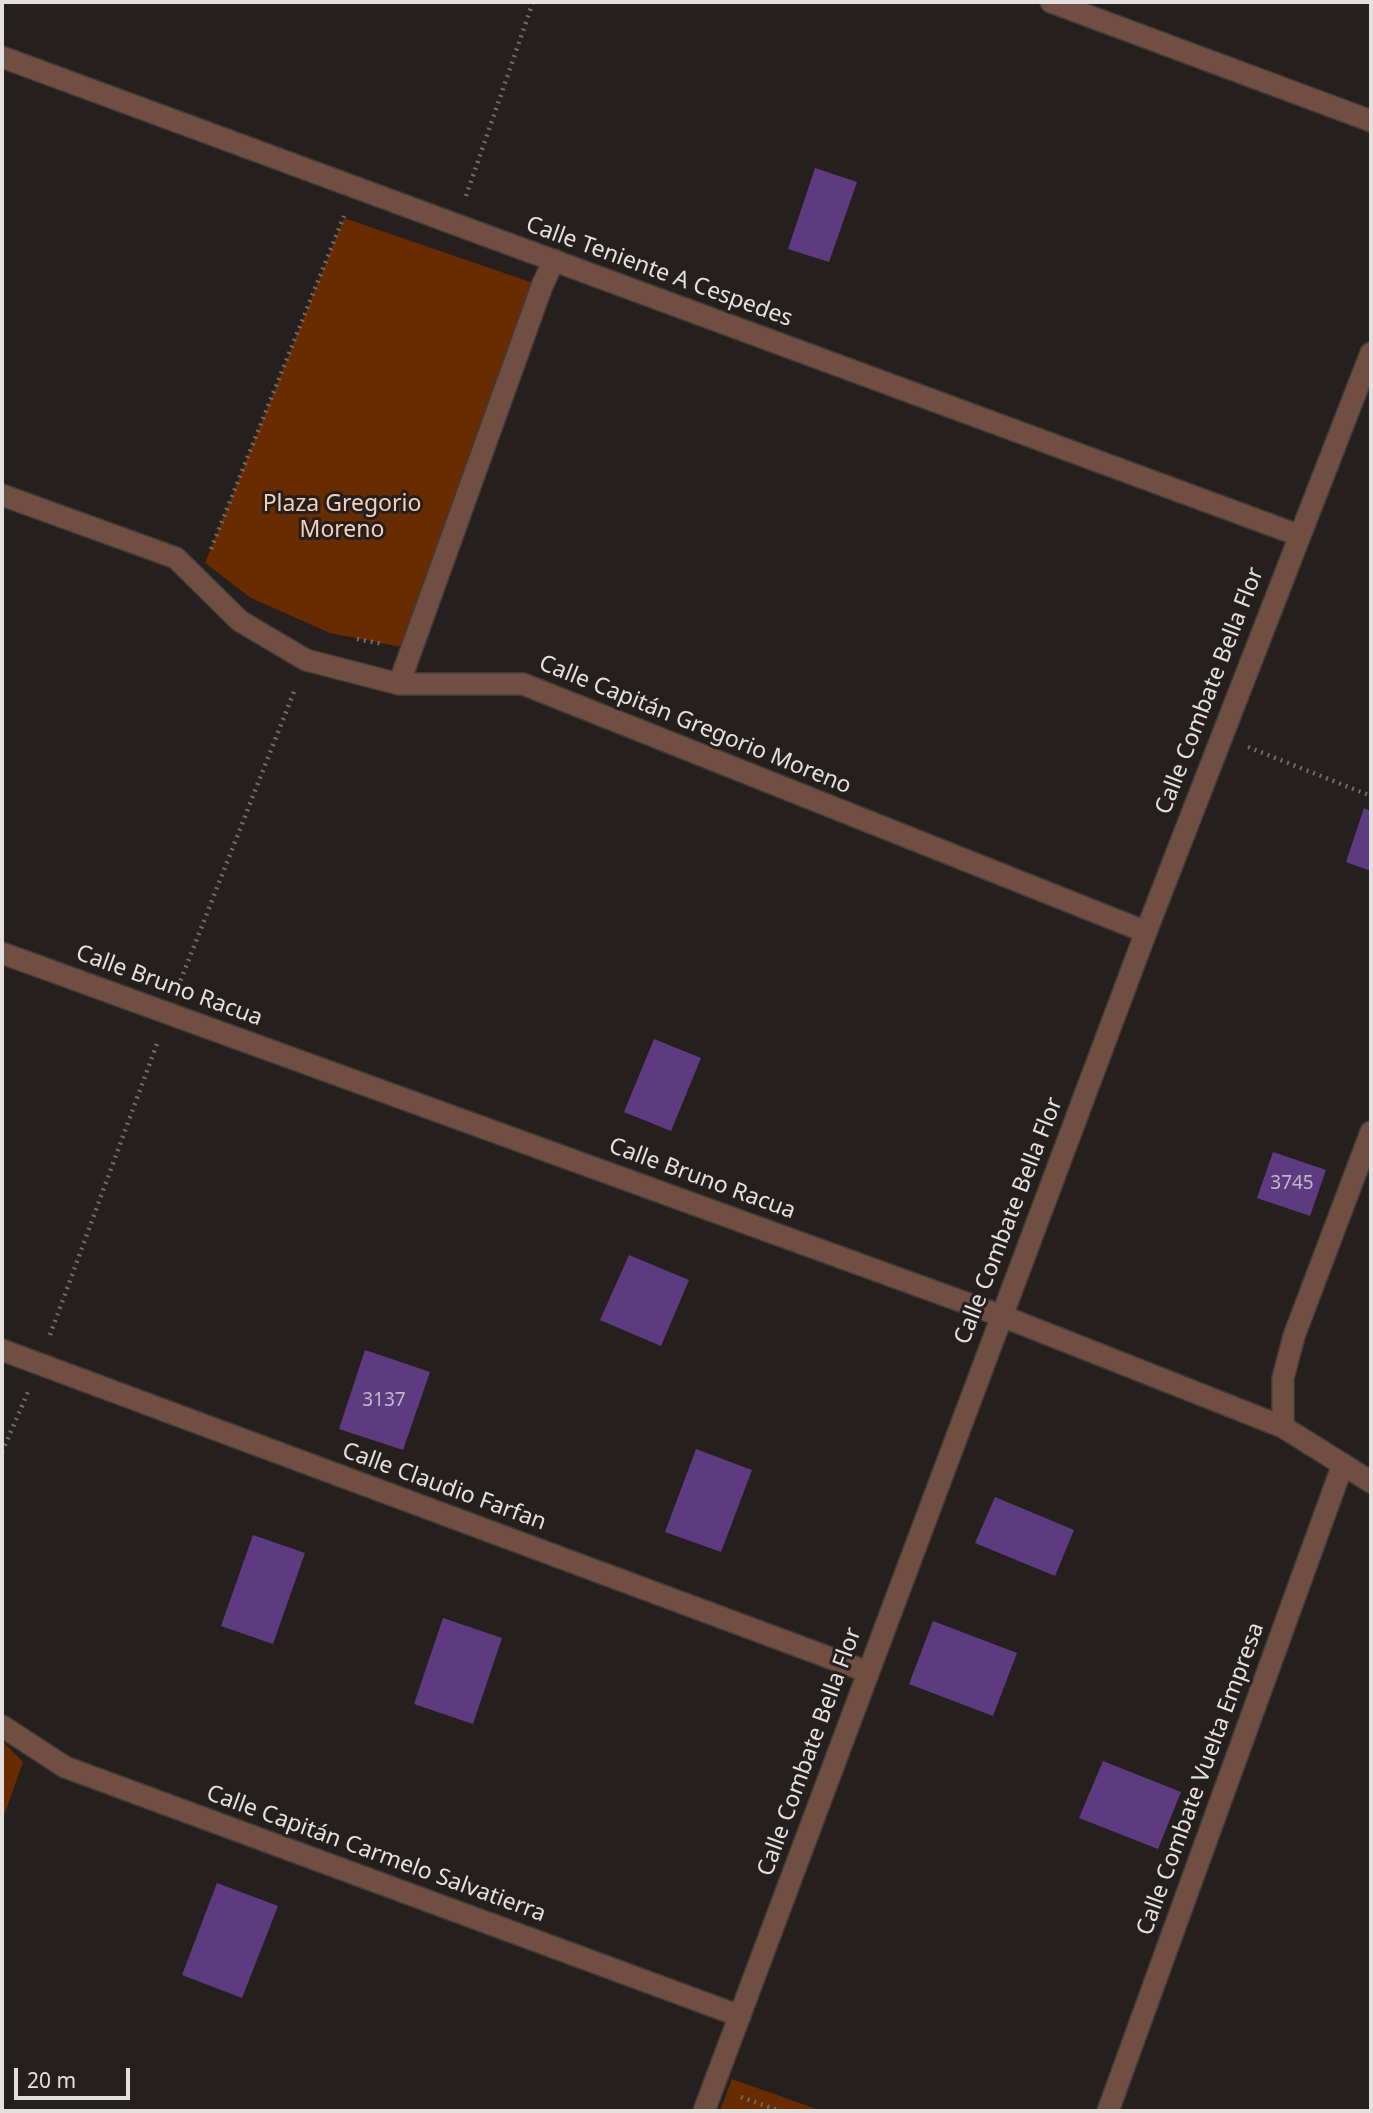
<!DOCTYPE html>
<meta charset="utf-8">
<style>
body{margin:0}
#map{position:relative;width:1373px;height:2113px;overflow:hidden;background:#25201d;font-family:"Noto Sans",sans-serif}
canvas{display:block}
.frame{position:absolute;inset:0;border:4px solid #e4e0df;pointer-events:none}
.scale{position:absolute;left:14px;top:2068px;width:116px;height:32px;box-sizing:border-box;border:4px solid #e4e0df;border-top:0;padding-left:9px;font-size:21px;line-height:24px;white-space:nowrap;color:#e4e0df;-webkit-text-stroke:5px #25201d;paint-order:stroke}
</style>
<div id="map">
<canvas width="1373" height="2113"></canvas>
<div class="frame"></div>
<div class="scale">20 m</div>
</div>
<script>
const g = document.querySelector('canvas').getContext('2d');
g.lineJoin = 'round';
function fill(path, color) { g.fillStyle = color; g.fill(path, 'evenodd'); }
const shape = rows => new Path2D(rows.map(r => 'M' + r).join(''));
function trace(path, color, width, dash) { g.strokeStyle = color; g.lineWidth = width; g.lineCap = dash ? 'butt' : 'round'; g.setLineDash(dash || []); g.stroke(path); }
function drawText(font, color, halo, rows, align = 'center') {
  g.font = font + ' "Noto Sans",sans-serif'; g.lineWidth = 6; g.setLineDash([]); g.textBaseline = 'middle'; g.strokeStyle = halo; g.fillStyle = color; for (const [text, x, y, turn = 0] of rows) {
    g.save(); g.translate(x, y); g.rotate((+turn || 0) * Math.PI / 180); g.textAlign = isNaN(turn) ? turn : align; if (halo) g.strokeText(text, 0, 0); g.fillText(text, 0, 0); g.restore();
  }
}
const green = shape([
 [344,218,542,286,411,649,330,633,251,598,205,563],
 [2,1741,23,1762,2,1821],
 [732,2079,822,2111,720,2111]
]);
const building = shape([
 [815,168,857,182,829,262,788,249],
 [1364,808,1371,811,1371,871,1346,862],
 [654,1039,701,1058,671,1131,624,1112],
 [1273,1152,1326,1170,1310,1216,1257,1198],
 [629,1255,689,1280,661,1346,600,1320],
 [365,1350,430,1372,403,1450,339,1429],
 [696,1449,752,1470,721,1552,665,1532],
 [995,1497,1074,1530,1055,1576,975,1543],
 [253,1535,305,1553,273,1644,221,1626],
 [443,1618,502,1638,473,1724,414,1704],
 [933,1621,1017,1653,993,1716,909,1684],
 [1103,1761,1181,1792,1158,1849,1079,1818],
 [217,1883,278,1906,242,1998,182,1975]
]);
const path = shape([
 [466,196,533,2],
 [211,549,344,216],
 [357,639,383,644],
 [1248,747,1371,796],
 [178,987,295,689],
 [50,1335,158,1041],
 [2,1452,28,1392],
 [741,2097,780,2111]
]);
const minor = shape([
 [1051,2,1371,121],
 [2,57,1298,535],
 [2,495,176,558,240,621,306,660,399,684,523,684,1146,932],
 [399,684,542,286,554,260],
 [2,953,1002,1316,1283,1427,1371,1482],
 [2,1350,868,1672],
 [1283,1427,1283,1378,1294,1336,1371,1132],
 [2,1726,65,1767,740,2016],
 [704,2111,1146,932,1371,353],
 [1108,2111,1343,1464]
]);
const numberNames = [
 ["3745",1292,1184],
 ["3137",384,1401]
];
const streetNames = [
 ["Calle Teniente A Cespedes",659,272,20],
 ["Calle Combate Bella Flor",1210,691,-69],
 ["Calle Capitán Gregorio Moreno",695,725,22],
 ["Calle Bruno Racua",169,986,20],
 ["Calle Bruno Racua",702,1179,20],
 ["Calle Combate Bella Flor",1009,1221,-69],
 ["Calle Claudio Farfan",444,1487,20],
 ["Calle Combate Bella Flor",810,1752,-70],
 ["Calle Combate Vuelta Empresa",1201,1779,-70],
 ["Calle Capitán Carmelo Salvatierra",376,1854,20]
];
const parkNames = [
 ["Plaza Gregorio",342,504],
 ["Moreno",342,530]
];
fill(green, '#692b00');
fill(building, '#5e3b80');
trace(minor, '#403b38', 24);
trace(path, '#6f6a68', 4.5, [2, 5]);
trace(minor, '#704e41', 21);
drawText('19px', '#c2b7c7', null, numberNames);
drawText('23px', '#e4e0df', '#25201d', streetNames);
drawText('23px', '#f9ceb8', '#25201d', parkNames);
</script>
